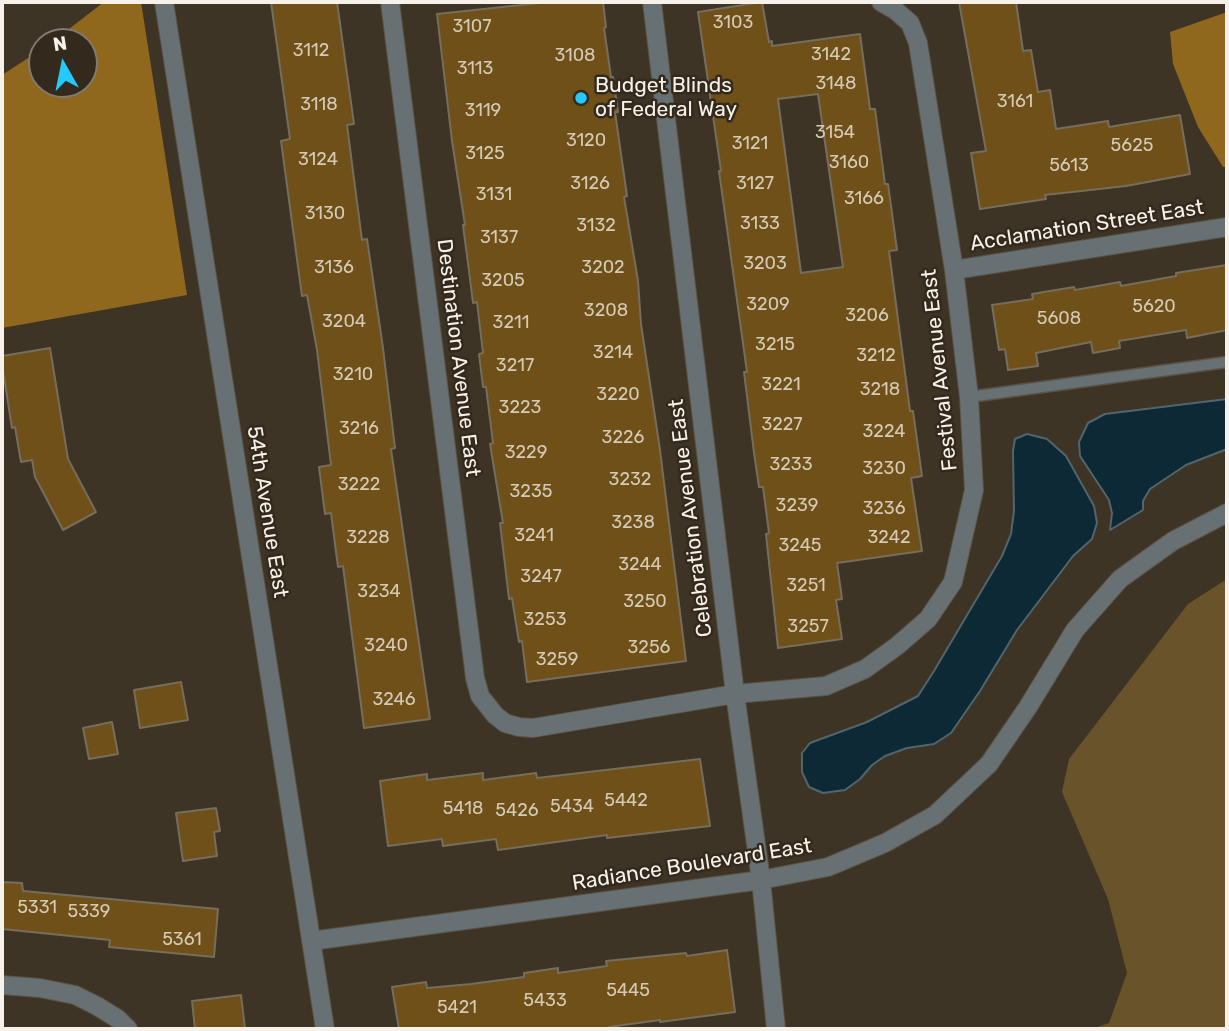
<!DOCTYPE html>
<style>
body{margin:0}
#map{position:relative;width:1229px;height:1031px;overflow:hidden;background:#3d3426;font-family:Rubik,sans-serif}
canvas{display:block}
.frame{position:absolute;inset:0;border:4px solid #f7f2e9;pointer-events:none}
.north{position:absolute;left:28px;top:28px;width:70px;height:70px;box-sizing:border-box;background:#332a1d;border:2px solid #817a6f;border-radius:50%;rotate:351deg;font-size:19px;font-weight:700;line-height:28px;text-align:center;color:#f7f2e9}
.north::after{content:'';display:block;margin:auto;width:24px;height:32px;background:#24c9fe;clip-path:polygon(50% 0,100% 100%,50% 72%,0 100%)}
</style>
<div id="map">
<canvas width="1229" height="1031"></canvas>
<div class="frame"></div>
<div class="north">N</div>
</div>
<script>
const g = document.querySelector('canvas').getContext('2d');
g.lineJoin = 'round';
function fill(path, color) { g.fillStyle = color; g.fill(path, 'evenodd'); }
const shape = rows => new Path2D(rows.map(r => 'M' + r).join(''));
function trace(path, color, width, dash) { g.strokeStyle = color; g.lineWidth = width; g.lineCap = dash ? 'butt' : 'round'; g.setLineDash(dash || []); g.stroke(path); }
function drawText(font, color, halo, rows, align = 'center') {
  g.font = font + ' Rubik,sans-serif'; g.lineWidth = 5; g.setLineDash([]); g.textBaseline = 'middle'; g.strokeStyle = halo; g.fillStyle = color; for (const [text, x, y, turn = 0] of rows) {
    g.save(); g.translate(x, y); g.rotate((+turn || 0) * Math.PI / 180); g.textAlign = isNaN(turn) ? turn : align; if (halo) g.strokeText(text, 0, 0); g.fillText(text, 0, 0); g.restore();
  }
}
const green = shape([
 [1227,579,1227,1029,1091,1029,1109,1023,1127,973,1108,899,1062,792,1069,759,1188,604]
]);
const forest = shape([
 [104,2,141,2,187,295,2,328,2,75,42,49,42,84,84,84,84,42,52,42],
 [1227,12,1227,167,1223,167,1198,127,1173,64,1170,32]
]);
const water = shape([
 [1227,399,1227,449,1186,465,1150,489,1143,501,1143,510,1110,530,1112,513,1109,500,1080,456,1079,442,1088,423,1105,414,1227,399],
 [1027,434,1047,439,1066,456,1094,506,1097,523,1092,539,1073,556,1017,630,980,691,951,733,934,744,907,748,885,756,872,765,860,779,845,790,823,793,809,787,802,772,802,753,810,743,867,722,918,696,934,671,1002,556,1011,534,1014,511,1013,451,1015,439,1027,434]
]);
const building = shape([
 [271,2,337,2,354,124,347,125,354,179,362,240,367,239,383,348,395,448,391,449,430,719,364,728,343,566,338,567,331,513,325,514,319,467,331,465,317,350,307,295,302,296,281,141,290,139,271,2],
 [549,2,603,2,606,27,604,28,611,77,613,77,618,112,615,112,627,196,624,197,638,281,641,324,660,450,686,661,527,682,522,641,519,642,512,598,509,599,500,523,503,523,490,444,493,443,486,387,483,387,479,354,483,353,477,302,473,303,469,271,463,225,465,225,452,141,437,14,549,2],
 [762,2,769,42,772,41,772,46,860,34,870,109,875,109,885,184,888,184,897,250,889,251,910,411,913,411,922,476,911,478,922,551,837,563,842,599,836,600,842,639,778,648,766,534,769,533,763,487,759,487,754,453,744,372,747,372,719,171,721,171,698,12,762,2],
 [818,94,843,267,801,273,778,99,818,94],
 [959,2,1016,2,1023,51,1031,50,1038,92,1050,90,1056,129,1108,121,1109,127,1180,115,1190,174,1126,186,1045,195,1046,199,980,209,971,153,986,151,959,2],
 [1227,265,1227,330,1187,338,1186,330,1119,341,1120,348,1093,353,1091,342,1036,353,1038,366,1008,370,1005,349,999,350,992,305,1033,299,1032,294,1074,287,1075,290,1120,282,1121,286,1176,276,1176,273,1227,265],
 [50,348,68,459,96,512,63,530,35,477,32,460,21,462,15,427,12,428,2,364,2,356,50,348],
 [181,682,188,720,140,728,134,690,181,682],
 [112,722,118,754,89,759,83,728,112,722],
 [700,759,710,826,607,838,607,835,498,850,496,839,443,846,442,839,388,846,380,781,427,774,427,780,483,773,483,780,536,773,537,778,700,759],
 [216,808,220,831,214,832,217,856,183,861,176,813,216,808],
 [2,882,22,883,23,891,218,909,214,957,109,947,110,940,2,929,2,882],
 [727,950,735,1012,660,1022,660,1020,609,1027,609,1029,399,1029,392,987,426,982,427,988,471,984,524,977,524,973,558,968,558,973,607,966,606,961,686,953,687,956,727,950],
 [241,995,245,1029,195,1029,192,1001,241,995]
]);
const lane = shape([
 [969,397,1227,362]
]);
const street = shape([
 [164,2,325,1029],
 [390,2,475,678,480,696,495,715,505,723,519,727,533,728,735,694,826,686,865,669,897,646,928,619,953,582,974,490,969,397,954,270,918,43,910,23,895,10,881,2],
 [652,2,735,694,761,880,776,1029],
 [954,270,1227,227],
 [311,941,761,880,828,867,885,843,935,815,989,764,1028,707,1075,630,1120,579,1173,541,1227,513],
 [2,985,40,988,75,995,97,1006,118,1019,128,1029]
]);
const markers = [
 [581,98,7,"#24c9fe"]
];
const numberNames = [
 ["3103",733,23],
 ["3107",472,27],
 ["3112",311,51],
 ["3142",831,55],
 ["3108",575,56],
 ["3113",475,69],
 ["3148",836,84],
 ["3161",1015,102],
 ["3118",319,105],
 ["3119",483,111],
 ["3154",835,133],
 ["3120",586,141],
 ["3121",750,144],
 ["5625",1132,146],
 ["3125",485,154],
 ["3124",318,160],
 ["3160",849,163],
 ["5613",1069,166],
 ["3126",590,184],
 ["3127",755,184],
 ["3131",494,195],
 ["3166",864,199],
 ["3130",325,214],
 ["3133",760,224],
 ["3132",596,226],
 ["3137",499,238],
 ["3203",765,264],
 ["3136",334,268],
 ["3202",603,268],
 ["3205",503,281],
 ["3209",768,305],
 ["5620",1154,307],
 ["3208",606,311],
 ["3206",867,316],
 ["5608",1059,319],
 ["3204",344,322],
 ["3211",511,323],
 ["3215",775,345],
 ["3214",613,353],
 ["3212",876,356],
 ["3217",515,366],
 ["3210",353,375],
 ["3221",781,385],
 ["3218",880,390],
 ["3220",618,395],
 ["3223",520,408],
 ["3227",782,425],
 ["3216",359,429],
 ["3224",884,432],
 ["3226",623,438],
 ["3229",526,453],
 ["3233",791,465],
 ["3230",884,469],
 ["3232",630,480],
 ["3222",359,485],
 ["3235",531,492],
 ["3239",797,506],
 ["3236",884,509],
 ["3238",633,523],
 ["3241",534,536],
 ["3228",368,538],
 ["3242",889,538],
 ["3245",800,546],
 ["3244",640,565],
 ["3247",541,577],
 ["3251",806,586],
 ["3234",379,592],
 ["3250",645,602],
 ["3253",545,620],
 ["3257",808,627],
 ["3240",386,646],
 ["3256",649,648],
 ["3259",557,660],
 ["3246",394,700],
 ["5442",626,801],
 ["5434",572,807],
 ["5418",463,809],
 ["5426",517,811],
 ["5331",37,908],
 ["5339",89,912],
 ["5361",182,940],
 ["5445",628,991],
 ["5433",545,1001],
 ["5421",457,1008]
];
const poiNames = [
 ["Budget Blinds",595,86],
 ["of Federal Way",595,110]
];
const streetNames = [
 ["Acclamation Street East",1087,226,-9],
 ["Destination Avenue East",458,358,83],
 ["Festival Avenue East",940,370,-96],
 ["54th Avenue East",267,512,81],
 ["Celebration Avenue East",691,518,-97],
 ["Radiance Boulevard East",692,865,-9]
];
fill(green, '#69532b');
fill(forest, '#8f681d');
fill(water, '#0c2935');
trace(water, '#52656b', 2);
fill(building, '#6e5018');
trace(building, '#766d5d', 2);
trace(lane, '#5b5245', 13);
trace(street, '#5b5245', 20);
trace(lane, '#677073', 10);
trace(street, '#677073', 18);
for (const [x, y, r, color] of markers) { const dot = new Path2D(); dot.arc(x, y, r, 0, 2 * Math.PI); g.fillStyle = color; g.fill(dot); trace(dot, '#332a1d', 2.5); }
drawText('18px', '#d5cab5', null, numberNames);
drawText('21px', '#f7f2e9', '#332a1d', poiNames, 'left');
drawText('21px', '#f7f2e9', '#332a1d', streetNames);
</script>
